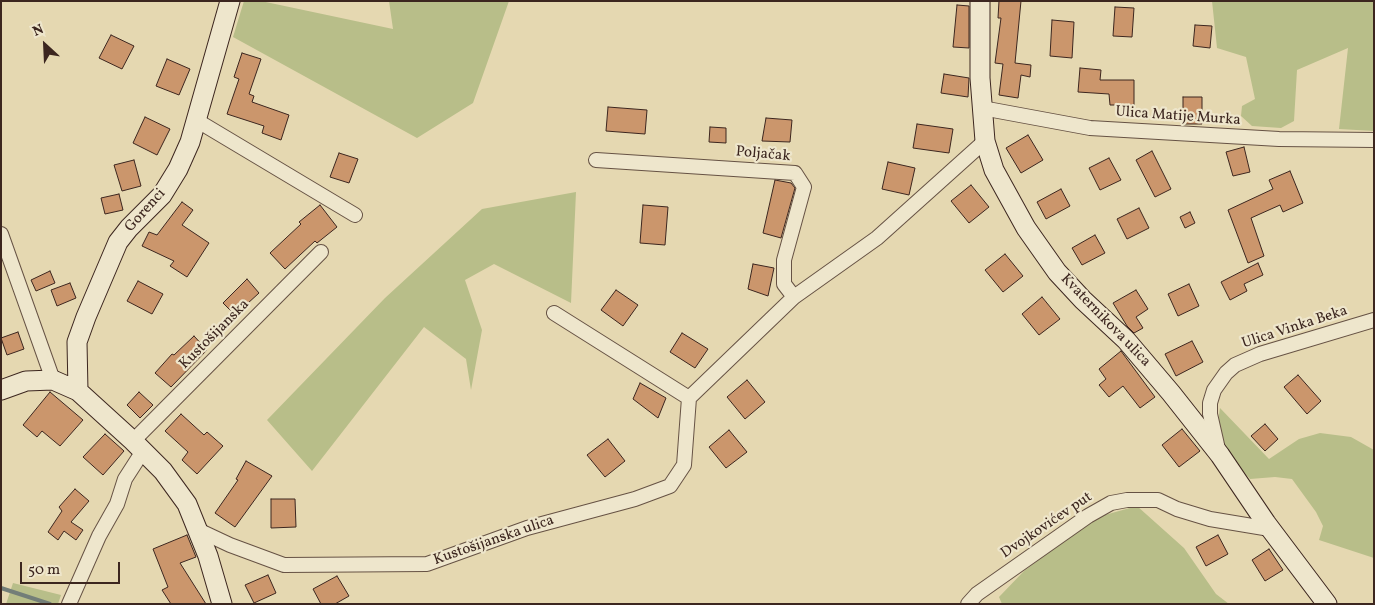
<!DOCTYPE html>
<meta charset="utf-8">
<style>
body{margin:0}
#map{position:relative;width:1375px;height:605px;overflow:hidden;background:#e5d8b1;font-family:Vollkorn,serif}
canvas{display:block}
.frame{position:absolute;inset:0;border:2px solid #3c261f;pointer-events:none}
.north{position:absolute;left:20px;top:20px;width:50px;height:50px;-webkit-text-stroke:4px #eee6cc;paint-order:stroke;rotate:335deg;font-size:14px;font-weight:700;line-height:20px;text-align:center;color:#3c261f}
.north::after{content:'';display:block;margin:auto;width:18px;height:22px;background:#3c261f;clip-path:polygon(50% 0,100% 100%,50% 72%,0 100%)}
.scale{position:absolute;left:20px;top:562px;width:100px;height:22px;box-sizing:border-box;border:2px solid #3c261f;border-top:0;padding-left:6px;font-size:15px;line-height:18px;white-space:nowrap;color:#3c261f;-webkit-text-stroke:4px #eee6cc;paint-order:stroke}
</style>
<div id="map">
<canvas width="1375" height="605"></canvas>
<div class="frame"></div>
<div class="north">N</div>
<div class="scale">50 m</div>
</div>
<script>
const g = document.querySelector('canvas').getContext('2d');
g.lineJoin = 'round';
function fill(path, color) { g.fillStyle = color; g.fill(path, 'evenodd'); }
const shape = rows => new Path2D(rows.map(r => 'M' + r).join(''));
function trace(path, color, width, dash) { g.strokeStyle = color; g.lineWidth = width; g.lineCap = dash ? 'butt' : 'round'; g.setLineDash(dash || []); g.stroke(path); }
function drawText(font, color, halo, rows, align = 'center') {
  g.font = font + ' Vollkorn,serif'; g.lineWidth = 4.5; g.setLineDash([]); g.textBaseline = 'middle'; g.strokeStyle = halo; g.fillStyle = color; for (const [text, x, y, turn = 0] of rows) {
    g.save(); g.translate(x, y); g.rotate((+turn || 0) * Math.PI / 180); g.textAlign = isNaN(turn) ? turn : align; if (halo) g.strokeText(text, 0, 0); g.fillText(text, 0, 0); g.restore();
  }
}
const green = shape([
 [244,1,261,1,393,29,389,1,509,1,473,103,417,138,233,37],
 [1212,1,1374,1,1374,131,1339,129,1348,48,1297,70,1294,121,1281,128,1252,126,1241,116,1242,106,1255,99,1246,57,1217,48],
 [576,192,571,303,494,264,465,280,482,330,471,390,466,359,424,327,312,471,267,420,385,298,482,209],
 [1220,408,1269,459,1299,439,1320,433,1351,437,1374,450,1374,558,1319,540,1323,526,1316,512,1292,479,1275,477,1250,479,1225,451,1218,421],
 [1137,506,1184,548,1216,594,1229,604,1002,604,999,597,1024,571,1094,518],
 [13,583,61,595,58,604,6,604]
]);
const stream = shape([
 [1,588,50,604]
]);
const building = shape([
 [999,1,1021,1,1015,63,1031,65,1030,77,1021,75,1018,98,999,95,1003,64,995,63,1001,18,998,18,999,1],
 [957,5,969,6,969,48,953,47,957,5],
 [1115,7,1134,8,1132,37,1113,36,1115,7],
 [1052,20,1074,22,1072,58,1050,56,1052,20],
 [1195,25,1212,26,1210,48,1193,46,1195,25],
 [111,35,134,46,122,69,99,58,111,35],
 [242,53,261,59,249,94,254,96,252,102,289,115,281,140,262,133,264,126,227,114,239,79,234,77,242,53],
 [167,59,190,69,179,95,156,86,167,59],
 [1080,68,1101,70,1100,80,1134,80,1134,105,1110,105,1109,94,1078,92,1080,68],
 [944,74,969,78,968,97,941,93,944,74],
 [1183,97,1202,97,1202,124,1183,124,1183,97],
 [608,107,647,110,645,134,606,131,608,107],
 [145,117,170,129,157,155,133,143,145,117],
 [766,118,792,120,790,142,762,141,766,118],
 [917,124,953,129,949,153,913,148,917,124],
 [710,127,726,128,726,143,709,142,710,127],
 [1028,135,1043,160,1021,173,1006,148,1028,135],
 [1244,147,1250,172,1233,176,1226,152,1244,147],
 [1152,151,1171,189,1155,197,1136,160,1152,151],
 [339,153,358,159,349,183,330,177,339,153],
 [1109,158,1121,180,1100,190,1089,168,1109,158],
 [134,160,141,186,122,191,114,165,134,160],
 [888,162,915,168,909,195,882,189,888,162],
 [1290,171,1303,203,1283,212,1280,205,1251,218,1264,256,1248,263,1228,210,1273,189,1269,180,1290,171],
 [775,180,791,183,795,188,781,238,763,233,775,180],
 [971,185,989,207,969,223,951,201,971,185],
 [1061,189,1070,206,1046,219,1037,202,1061,189],
 [119,194,123,210,105,214,101,198,119,194],
 [182,202,193,210,182,225,209,243,187,277,170,266,174,261,142,246,149,232,157,235,182,202],
 [320,205,337,227,317,243,315,241,285,269,270,253,301,224,299,222,320,205],
 [643,205,668,207,665,245,640,243,643,205],
 [1139,208,1149,228,1127,239,1117,219,1139,208],
 [1190,212,1195,223,1185,228,1180,217,1190,212],
 [1095,235,1105,253,1082,265,1072,248,1095,235],
 [1005,254,1023,276,1003,292,985,270,1005,254],
 [1258,263,1263,275,1244,284,1247,291,1230,300,1221,282,1258,263],
 [753,264,774,268,768,296,748,289,753,264],
 [50,271,55,283,36,291,31,280,50,271],
 [247,279,259,293,235,315,223,303,247,279],
 [138,281,163,294,152,314,127,301,138,281],
 [70,283,76,298,57,306,51,290,70,283],
 [1189,284,1199,306,1178,316,1168,294,1189,284],
 [616,290,638,305,623,326,601,310,616,290],
 [1136,290,1148,309,1136,317,1143,328,1134,333,1127,326,1113,303,1136,290],
 [1042,297,1060,319,1039,335,1022,314,1042,297],
 [18,332,24,349,7,355,1,338,18,332],
 [682,333,708,349,695,368,670,352,682,333],
 [194,336,207,350,171,387,155,373,172,354,174,355,194,336],
 [1192,341,1203,362,1176,376,1165,354,1192,341],
 [1121,351,1155,397,1140,408,1123,386,1109,397,1099,385,1106,379,1099,369,1121,351],
 [1298,375,1321,401,1307,414,1284,387,1298,375],
 [747,380,765,402,745,419,727,397,747,380],
 [640,383,666,398,658,418,633,399,640,383],
 [50,392,83,420,60,446,42,431,37,437,23,425,50,392],
 [139,392,153,405,140,418,127,405,139,392],
 [181,414,204,435,207,432,223,446,197,474,182,460,188,452,165,431,181,414],
 [1265,424,1278,439,1265,451,1251,436,1265,424],
 [1182,429,1200,451,1179,467,1162,445,1182,429],
 [729,430,747,452,726,468,709,447,729,430],
 [105,434,124,451,103,475,83,457,105,434],
 [608,439,625,461,605,477,587,455,608,439],
 [246,461,272,476,235,527,215,513,238,480,236,479,246,461],
 [75,489,89,501,71,522,83,530,76,540,64,531,58,540,48,532,62,511,59,507,75,489],
 [271,499,295,499,296,527,271,528,271,499],
 [187,535,196,557,180,563,206,604,171,604,162,590,168,587,153,549,187,535],
 [1218,535,1228,554,1206,566,1196,547,1218,535],
 [1269,549,1283,570,1265,581,1252,560,1269,549],
 [268,575,276,593,254,603,245,585,268,575],
 [337,576,349,596,335,604,321,604,313,589,337,576]
]);
const street = shape([
 [982,108,1090,128,1279,139,1374,140],
 [196,120,355,215],
 [596,160,795,173,804,187,784,260,784,284,794,297,689,398],
 [1,234,53,380],
 [794,297,877,238,985,141],
 [554,313,689,398],
 [133,441,321,252],
 [1218,449,1210,414,1210,403,1214,390,1226,373,1235,365,1260,354,1374,320],
 [198,530,230,545,284,565,427,564,527,528,635,499,670,486,684,465,689,398],
 [69,604,99,536,117,504,125,479,143,451],
 [968,604,977,594,1088,516,1111,503,1127,500,1158,500,1177,509,1210,519,1270,529]
]);
const secondary = shape([
 [980,1,980,78,985,141,994,170,1026,228,1057,272,1083,300,1126,340,1171,393,1220,455,1266,523,1327,604],
 [1,390,26,381,53,380,78,391,133,441,163,471,187,504,208,556,222,604],
 [78,391,77,342,86,317,118,242,129,228,162,195,178,169,190,142,230,1]
]);
const streetNames = [
 ["Ulica Matije Murka",1178,117,4],
 ["Poljačak",763,155,5],
 ["Gorenci",146,211,-48],
 ["Kvaternikova ulica",1105,321,46],
 ["Ulica Vinka Beka",1295,328,-18],
 ["Kustošijanska",215,335,-45],
 ["Dvojkovićev put",1047,526,-34],
 ["Kustošijanska ulica",494,541,-19]
];
fill(green, '#b8be89');
trace(stream, '#737e78', 4);
fill(building, '#cb966c');
trace(building, '#3c261f', 1);
trace(street, '#665244', 16);
trace(secondary, '#3c261f', 21);
trace(street, '#eee6cc', 14);
trace(secondary, '#eee6cc', 19);
drawText('15px', '#3c261f', '#eee6cc', streetNames);
</script>
